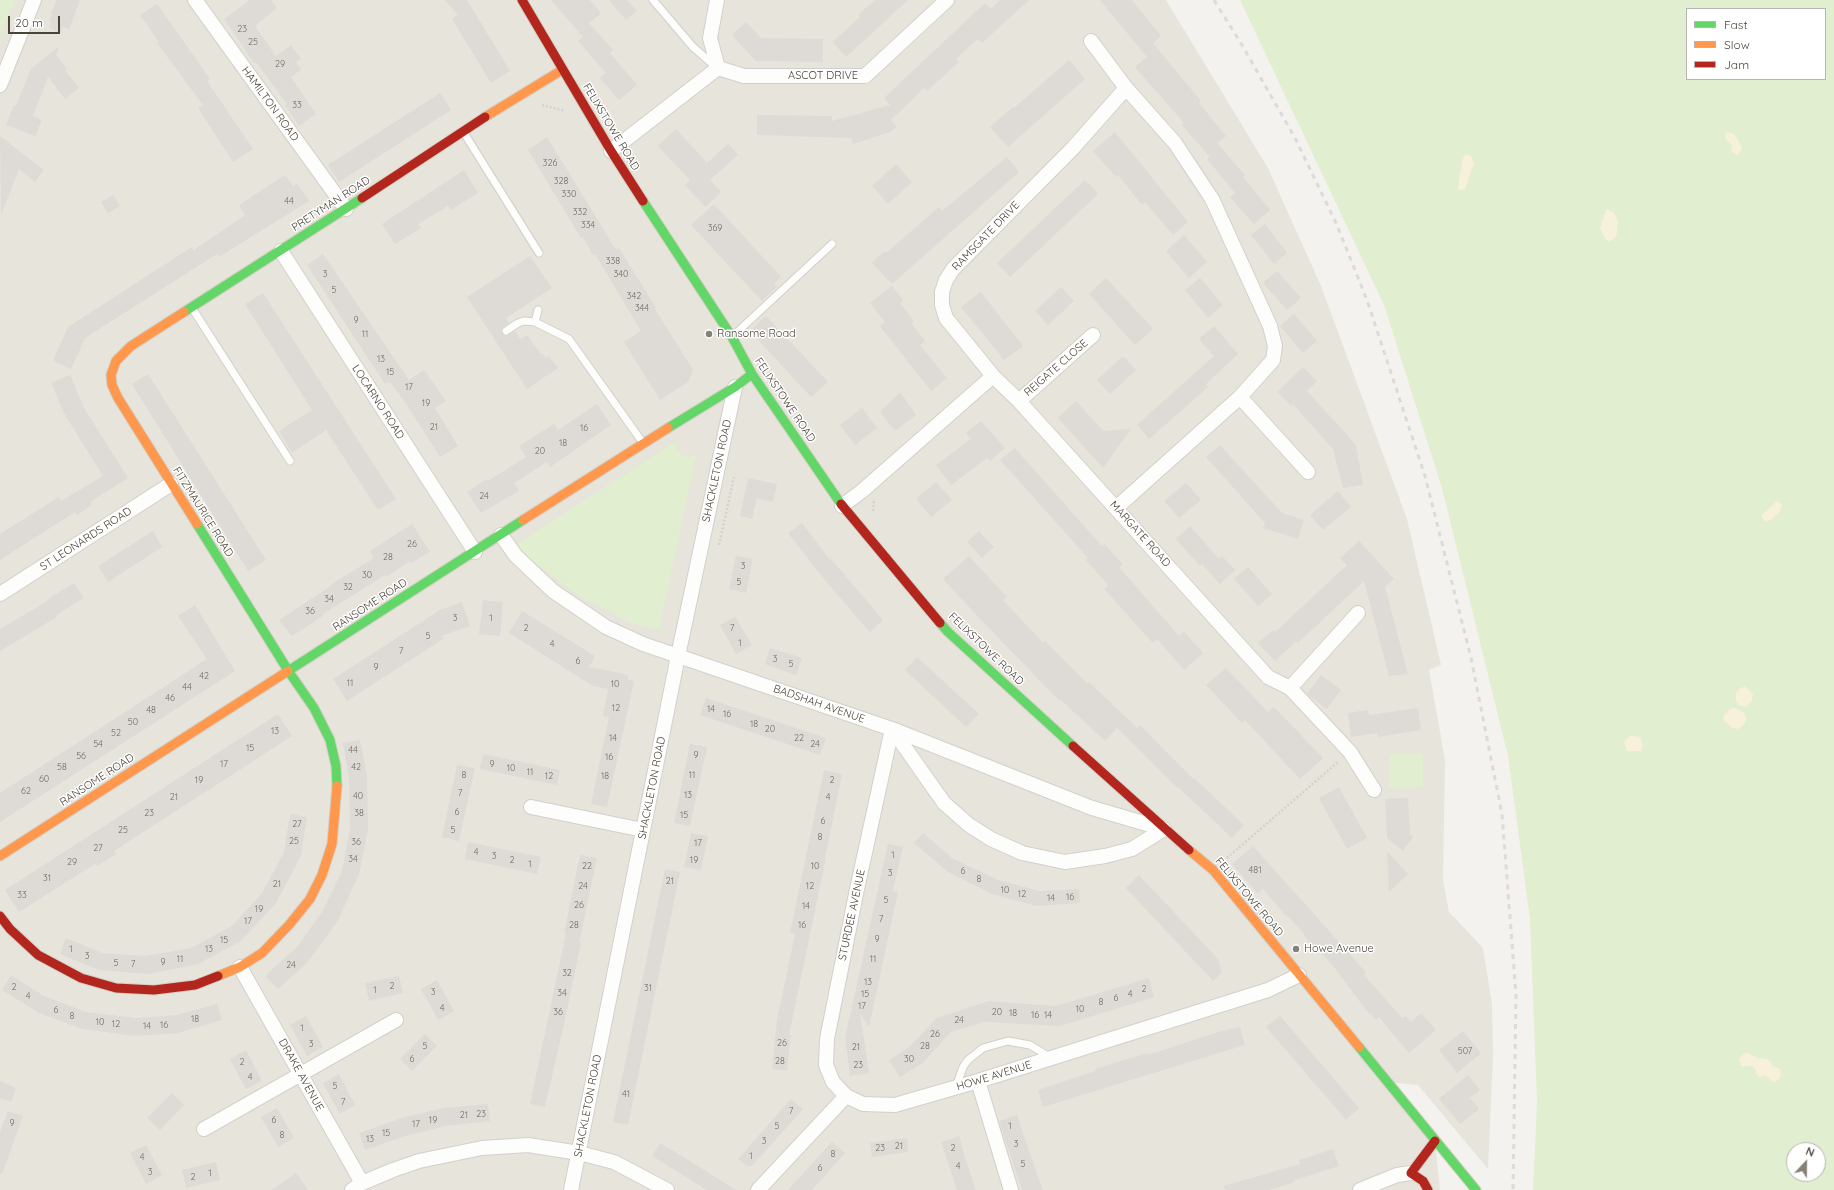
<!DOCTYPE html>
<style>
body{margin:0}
#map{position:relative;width:1834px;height:1190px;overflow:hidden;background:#f4f2ee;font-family:Quicksand,sans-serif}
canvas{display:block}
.legend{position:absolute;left:1686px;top:8px;width:140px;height:72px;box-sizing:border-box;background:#fff;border:1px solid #b7b4b0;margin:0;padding:5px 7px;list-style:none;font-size:12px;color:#4b4439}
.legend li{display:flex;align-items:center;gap:8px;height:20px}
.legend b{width:20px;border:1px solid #b7b4b0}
.north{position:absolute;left:1786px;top:1142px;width:40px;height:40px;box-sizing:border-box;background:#fff;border:1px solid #b7b4b0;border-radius:50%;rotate:22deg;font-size:11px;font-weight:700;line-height:16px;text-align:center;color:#4b4439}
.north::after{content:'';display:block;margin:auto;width:14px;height:18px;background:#868178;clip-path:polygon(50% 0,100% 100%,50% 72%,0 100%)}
.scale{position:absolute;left:8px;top:16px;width:52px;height:18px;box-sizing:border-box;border:2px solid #4b4439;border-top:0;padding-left:5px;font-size:12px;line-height:14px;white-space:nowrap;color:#4b4439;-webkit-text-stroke:3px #fff;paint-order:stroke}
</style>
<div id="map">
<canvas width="1834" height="1190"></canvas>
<ul class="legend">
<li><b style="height:5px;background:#63d668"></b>Fast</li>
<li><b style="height:5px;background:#ff974d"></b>Slow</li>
<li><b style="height:5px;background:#b3261e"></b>Jam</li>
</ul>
<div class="north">N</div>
<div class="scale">20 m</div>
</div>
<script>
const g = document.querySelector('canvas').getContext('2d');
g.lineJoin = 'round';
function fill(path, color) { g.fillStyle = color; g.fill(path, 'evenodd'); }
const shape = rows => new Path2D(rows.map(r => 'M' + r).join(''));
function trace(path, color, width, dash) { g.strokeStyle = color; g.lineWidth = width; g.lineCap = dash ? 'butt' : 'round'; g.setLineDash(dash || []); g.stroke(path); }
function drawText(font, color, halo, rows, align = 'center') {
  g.font = font + ' Quicksand,sans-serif'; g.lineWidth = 3; g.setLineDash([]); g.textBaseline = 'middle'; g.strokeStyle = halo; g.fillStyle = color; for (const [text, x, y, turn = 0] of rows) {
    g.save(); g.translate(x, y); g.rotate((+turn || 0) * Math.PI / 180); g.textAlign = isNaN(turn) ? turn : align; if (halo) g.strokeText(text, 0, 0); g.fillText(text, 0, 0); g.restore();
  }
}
const residential = shape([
 [0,0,1166,0,1268,168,1321,286,1407,519,1441,665,1429,670,1445,760,1443,880,1449,912,1483,948,1492,1004,1493,1057,1488,1169,1418,1085,1387,1082,1435,1141,1440,1190,0,1190]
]);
const green = shape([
 [0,0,15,0,0,36],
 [1240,0,1834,0,1834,1190,1533,1190,1537,1101,1530,919,1508,756,1442,488,1384,305],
 [1687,9,1825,9,1825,79,1687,79],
 [1794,1150,1818,1150,1818,1174,1794,1174],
 [674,442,677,450,682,455,688,457,696,455,659,630,631,623,580,597,527,557,516,545],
 [1389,754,1423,754,1423,787,1389,788]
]);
const sand = shape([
 [1727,132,1732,133,1735,135,1742,147,1741,151,1737,155,1731,151,1732,145,1726,140,1725,136],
 [1466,154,1471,156,1474,163,1465,189,1460,190,1458,188,1462,161,1464,156],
 [1606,209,1608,209,1614,213,1618,221,1617,233,1615,238,1609,242,1606,240,1600,228],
 [1776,502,1779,502,1782,505,1780,512,1771,520,1765,521,1762,517,1762,515],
 [1745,686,1753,694,1752,701,1746,707,1738,705,1736,701,1736,693,1739,689],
 [1735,708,1740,710,1745,714,1746,721,1743,726,1738,729,1732,728,1723,720,1724,715,1730,709],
 [1631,735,1640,737,1643,745,1641,751,1627,751,1624,742],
 [1747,1052,1759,1059,1763,1058,1769,1060,1773,1066,1780,1069,1781,1073,1780,1078,1775,1082,1770,1080,1765,1075,1760,1077,1756,1074,1756,1070,1752,1066,1741,1066,1739,1058,1742,1055]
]);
const building = shape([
 [57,0,80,0,69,29,63,27,61,33,49,28,51,22,49,22,52,15,51,14],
 [250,0,271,0,277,8,255,26,276,56,291,45,301,59,296,62,301,70,291,77,316,114,299,126,285,105,287,104,256,62,254,63,224,19],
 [445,0,467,0,510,71,491,83,452,19,458,15],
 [551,0,590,0,601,13,589,23,613,50,610,53,637,85,619,100,600,78,606,73,578,41,583,37],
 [609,0,627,0,637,11,626,20],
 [875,0,908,0,846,57,833,42,860,17,858,15],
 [1000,0,1029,0,982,43,977,39,956,59,959,62,927,91,924,88,891,120,897,127,890,132,853,144,851,138,757,135,757,115,832,116,832,121,890,105,884,98,985,3,991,9],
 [1100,0,1132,0,1161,36,1153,43,1201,101,1199,103,1226,136,1217,143,1245,175,1243,177,1270,210,1254,224,1230,197,1235,193,1207,159,1210,157,1182,125,1184,123,1135,67,1147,57],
 [157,4,210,79,207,81,253,149,233,162,198,108,203,105,157,43,159,42,140,15],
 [746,22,761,38,823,39,823,62,756,61,732,35],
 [59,46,56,55,67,69,65,70,79,88,65,99,48,77,34,113,33,116,42,120,35,136,6,125,14,105,16,106,31,69],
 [1069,60,1085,79,1008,147,990,127,1013,107,1014,108],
 [440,93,451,110,339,182,328,165],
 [676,129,707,163,728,144,738,155,710,180,721,192,705,207,685,185,690,180,658,146],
 [1115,132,1188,222,1173,235,1145,202,1142,205,1118,175,1116,177,1093,151],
 [0,136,44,170,35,182,19,169,1,215],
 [547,137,616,250,619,248,656,308,655,309,693,370,688,382,660,400,624,342,641,331,595,254,593,255,583,237,581,238,528,150],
 [1007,157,1019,172,892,284,872,263,884,252,886,253,939,207,942,211],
 [896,164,912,182,888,204,872,186],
 [464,170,478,193,451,210,448,206,418,224,421,228,395,244,382,224],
 [285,175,293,186,297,183,309,201,219,257,217,254,85,338,71,369,53,361,68,327,192,247,194,250,245,215,239,205],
 [1085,180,1098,194,1010,277,997,263],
 [113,195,120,206,108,213,101,202],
 [714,204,781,277,774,283,777,287,762,301,691,225],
 [1265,224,1287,253,1274,264,1251,235],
 [1184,235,1207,262,1189,278,1166,251],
 [323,254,409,380,424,370,446,401,435,408,458,446,440,457,407,405,390,382,385,384,307,265],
 [530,256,552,288,506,318,509,323,503,327,501,332,506,336,515,331,520,339,527,335,541,354,542,353,546,358,549,356,558,368,527,389,467,297],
 [1277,271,1301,298,1287,310,1263,283],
 [1106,278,1153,329,1135,345,1089,294],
 [1200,278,1223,305,1208,318,1185,290],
 [892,286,903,300,900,303,914,321,911,323,925,341,920,345,947,378,931,391,880,326,885,322,870,303],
 [1061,287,1074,301,1048,325,1035,311],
 [981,292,1023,346,1004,360,961,307],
 [263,293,396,499,378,510,326,430,292,453,279,431,312,410,245,304],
 [1294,314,1317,341,1303,353,1280,326],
 [766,316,828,382,811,397,750,331],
 [1214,326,1238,354,1206,384,1208,387,1149,439,1137,425,1214,356,1199,339],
 [1123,356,1136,370,1110,394,1097,380],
 [1303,367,1317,381,1307,391,1356,445,1363,485,1343,488,1333,449,1293,404,1291,406,1277,392],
 [148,374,266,560,248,571,132,384],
 [70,375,84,408,128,478,90,502,92,505,77,515,75,512,0,560,0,534,59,497,61,501,103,476,65,415,51,383],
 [900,392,916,415,895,431,880,412],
 [1076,401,1103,431,1131,429,1103,468,1058,418],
 [597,404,611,425,550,467,547,462,514,483,519,491,481,513,467,492,487,479,488,481,526,457,519,446,554,424,558,430],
 [862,408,877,428,855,445,840,425],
 [981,421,1005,448,990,461,987,458,951,485,936,465,971,439,966,433],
 [1220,445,1282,513,1304,520,1298,539,1263,528,1265,523,1206,457],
 [1015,448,1102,546,1104,544,1123,564,1119,567,1179,636,1184,632,1203,653,1184,670,1157,639,1153,643,1104,589,1108,585,1086,560,1088,558,1000,460],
 [748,478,777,484,773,502,757,498,752,519,740,516],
 [936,482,952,500,931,517,916,499],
 [1186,483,1201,500,1179,518,1164,501],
 [1338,491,1351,507,1323,530,1310,515],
 [802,523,830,560,831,559,883,620,870,632,828,584,788,533],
 [412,524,430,552,411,563,410,561,386,577,385,575,323,614,323,616,292,636,279,620,331,586,330,585,374,558,370,551],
 [1190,526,1219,559,1222,556,1235,570,1220,584,1202,564,1200,566,1176,539],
 [153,531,162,547,108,582,98,566],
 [979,531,994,547,982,558,967,542],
 [1359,541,1394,579,1385,587,1408,674,1389,676,1364,581,1298,643,1296,641,1275,661,1258,643,1273,630,1275,632,1347,565,1340,558],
 [736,556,753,559,746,593,729,589],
 [969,556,1007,597,1003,600,1043,643,1045,641,1088,684,1089,682,1137,728,1140,725,1193,779,1194,778,1244,825,1232,838,1178,787,1177,788,1117,728,1105,741,1060,699,1059,700,981,620,943,579],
 [1248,567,1272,594,1258,606,1234,579],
 [74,583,84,598,56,615,57,617,0,651,0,629,49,600,48,599],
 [483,600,503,602,500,636,479,634],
 [462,602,470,626,441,636,443,639,347,701,333,679,440,610],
 [195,605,235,671,0,822,0,793,207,659,178,616],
 [522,611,595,656,589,667,621,673,628,676,628,680,634,681,607,807,591,804,609,717,603,716,608,689,593,686,509,633],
 [735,617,752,645,736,654,720,625],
 [770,648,802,658,796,675,765,664],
 [917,657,979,714,966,727,905,670],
 [1226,668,1268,712,1274,707,1323,758,1300,779,1245,720,1242,723,1206,685],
 [1321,675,1341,690,1327,709,1307,694],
 [706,698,826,738,820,755,700,715],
 [1418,708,1421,730,1378,737,1377,733,1351,737,1348,713,1368,710,1369,715],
 [278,714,292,736,114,851,116,854,97,866,95,864,19,912,5,890],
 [360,740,367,776,368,830,359,874,337,922,307,963,278,989,265,976,298,946,309,930,322,912,342,871,350,829,349,778,343,743],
 [690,744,707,747,690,826,674,823],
 [483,754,560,770,557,785,480,769],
 [457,765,475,768,459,841,442,837],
 [824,770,842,774,825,858,826,858,789,1035,791,1035,787,1071,772,1069,777,1020,795,934,790,933],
 [1339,787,1367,838,1347,849,1319,798],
 [1408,798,1410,834,1413,837,1403,851,1387,838,1385,799],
 [290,814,307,817,301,856,276,903,241,941,196,965,147,974,99,970,60,954,66,938,102,953,145,956,191,948,232,926,262,893,273,873,284,852],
 [691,833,708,836,701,870,684,867],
 [923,833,952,858,998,880,1039,891,1079,889,1080,903,1036,906,992,894,948,872,914,843],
 [468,842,541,857,537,874,465,859],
 [888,844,903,847,893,891,898,892,869,1027,860,1013,869,1073,850,1076,845,1038],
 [1253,846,1355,960,1366,973,1364,975,1402,1018,1406,1016,1411,1022,1421,1013,1436,1030,1409,1053,1379,1017,1376,1020,1370,1013,1369,1014,1334,967,1316,947,1315,948,1304,936,1305,935,1288,916,1287,917,1263,889,1258,894,1232,864],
 [1387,851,1408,874,1389,892],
 [580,855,597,858,579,943,581,943,564,1024,545,1107,530,1104,566,933,564,933],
 [665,869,680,872,628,1125,613,1122],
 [1139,875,1218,959,1222,972,1213,981,1126,888],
 [11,975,44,996,86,1012,136,1018,176,1015,217,1004,222,1020,178,1033,135,1036,82,1029,39,1013,2,990],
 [399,976,403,993,369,1001,365,983],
 [1149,978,1154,997,1060,1026,984,1022,951,1032,923,1063,900,1077,889,1060,908,1048,937,1018,988,1001,1056,1006],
 [437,980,454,1011,438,1020,421,989],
 [306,1016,323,1047,307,1056,290,1025],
 [1280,1016,1359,1108,1346,1120,1266,1027],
 [1240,1027,1245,1045,1043,1107,1038,1090,1095,1071,1095,1069,1147,1053,1148,1055,1221,1031],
 [1463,1031,1481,1053,1457,1073,1439,1050],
 [425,1034,437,1046,412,1071,400,1059],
 [246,1050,262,1081,246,1089,230,1059],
 [339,1074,355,1105,340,1114,323,1083],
 [1468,1075,1480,1090,1470,1098,1479,1109,1460,1124,1439,1099],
 [0,1081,16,1088,11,1102,0,1098],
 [172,1093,184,1105,160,1130,147,1118],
 [791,1099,803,1109,752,1166,747,1166,738,1159],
 [488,1104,490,1121,446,1126,405,1136,365,1150,359,1133,405,1117,444,1108],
 [277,1108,294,1138,278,1147,261,1117],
 [8,1111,23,1116,2,1174,0,1174,0,1132],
 [1017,1115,1036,1171,1043,1190,1022,1190,999,1121],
 [959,1136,964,1154,976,1190,957,1190,941,1142],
 [907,1138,908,1152,872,1157,870,1143],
 [832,1142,845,1153,812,1190,788,1190],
 [660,1143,677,1153,736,1190,707,1190,686,1177,652,1156],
 [146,1145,162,1175,146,1184,130,1153],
 [1333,1149,1339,1166,1295,1180,1295,1182,1269,1190,1225,1190,1224,1186,1300,1164,1299,1160],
 [216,1162,220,1180,186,1188,182,1170],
 [296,1173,308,1190,272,1190]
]);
const path = shape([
 [542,105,565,111],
 [873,511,874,503,873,501],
 [719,545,734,477],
 [1227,858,1338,762]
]);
const lane = shape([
 [653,0,693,47,716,67],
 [464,133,539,253],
 [192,308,290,461],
 [535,322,538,310],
 [506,331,518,323,524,321,535,322,569,339,643,443],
 [734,335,832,244],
 [956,1087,963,1067,968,1060,983,1048,1008,1041,1030,1045,1051,1058]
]);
const street = shape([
 [195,0,346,209],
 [717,0,710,38,718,68],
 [1091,41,1126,88],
 [718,68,744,76,865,76,947,0],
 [0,85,34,0],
 [611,151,718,68],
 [281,251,475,552],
 [993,376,1019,401,1268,677,1290,688,1350,752,1374,790],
 [1240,397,1308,472],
 [1019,401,1093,335],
 [842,506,862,491,993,376,946,318,942,305,942,292,946,280,953,269,1073,148,1126,88,1175,143,1212,199,1270,326,1275,346,1273,360,1240,397,1116,508],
 [501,535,516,556,553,591,606,627,643,644,892,729,1092,808,1157,827],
 [0,594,171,484],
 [1290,688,1358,613],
 [892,729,857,889,827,1039,826,1065,833,1082,846,1096,863,1104,895,1105,978,1081,1268,990,1299,975],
 [892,729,944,803,969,825,991,839,1022,853,1065,862,1105,856,1132,849,1164,829],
 [531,807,643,830],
 [240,967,362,1183],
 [978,1081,1011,1190],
 [204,1129,396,1020],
 [352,1190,362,1183,393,1170,419,1161,482,1148,528,1145,579,1153,614,1162,667,1190],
 [571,1190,678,656,735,387],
 [758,1190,846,1096],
 [1360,1190,1397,1175,1411,1173]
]);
const fast = shape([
 [643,201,732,337,752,374,841,504],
 [184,312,362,198],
 [668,428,735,387,752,374],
 [197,524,289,672,314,708,330,740,336,766,337,786],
 [940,623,948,632,1073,746],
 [288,671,523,520],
 [1359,1047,1476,1190]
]);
const slow = shape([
 [485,117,562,70],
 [184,312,131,346,116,361,111,375,112,385,118,398,197,524],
 [523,520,668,428],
 [1189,850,1213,870,1359,1047],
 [0,856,288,671],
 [218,976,240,967,262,953,289,925,310,899,322,875,332,844,337,786]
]);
const jam = shape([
 [522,0,611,151,643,201],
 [362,198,485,117],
 [841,504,940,623],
 [1073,746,1189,850],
 [0,916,10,929,38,955,81,978,116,988,154,990,195,985,218,976],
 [1428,1190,1423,1181,1411,1173,1435,1141]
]);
const rail = shape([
 [1214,0,1242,45,1295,138,1336,223,1367,300,1425,476,1471,658,1502,814,1516,995,1513,1190]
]);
const markers = [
 [709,334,4,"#868178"],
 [1296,949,4,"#868178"]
];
const numberNames = [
 ["23",242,29],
 ["25",253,42],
 ["29",280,64],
 ["33",297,105],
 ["326",550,163],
 ["328",561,181],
 ["330",569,194],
 ["44",289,201],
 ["332",580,212],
 ["334",588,225],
 ["369",715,228],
 ["338",613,261],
 ["3",325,274],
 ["340",621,274],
 ["5",334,290],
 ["342",634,296],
 ["344",642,308],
 ["9",356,320],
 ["11",365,334],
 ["13",381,359],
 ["15",390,372],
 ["17",409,387],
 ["19",426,403],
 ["21",434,427],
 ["16",584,428],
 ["18",563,443],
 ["20",540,451],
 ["24",484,496],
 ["26",412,544],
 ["28",388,557],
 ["3",743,566],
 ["30",367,575],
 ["5",739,582],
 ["32",348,587],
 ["34",329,599],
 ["36",310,611],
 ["3",455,618],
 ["1",491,618],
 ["2",526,628],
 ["7",732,628],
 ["5",428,636],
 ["1",740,643],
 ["4",552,644],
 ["7",401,651],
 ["3",775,659],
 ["6",578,661],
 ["5",791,664],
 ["9",376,667],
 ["42",204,676],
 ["11",350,683],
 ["10",615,684],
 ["44",187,687],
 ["46",170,698],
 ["12",616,708],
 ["14",711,709],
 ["48",151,710],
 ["16",727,714],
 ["50",133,722],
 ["18",754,724],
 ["20",770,729],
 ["13",275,731],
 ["52",116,733],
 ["14",613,738],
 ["22",799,738],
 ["54",98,744],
 ["24",815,744],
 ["15",250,748],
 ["44",353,750],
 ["9",696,755],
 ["56",81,756],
 ["16",609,757],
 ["17",224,764],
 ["9",492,764],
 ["58",62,767],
 ["42",356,767],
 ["10",511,768],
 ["11",530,772],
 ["8",464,775],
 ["11",692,775],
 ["12",549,776],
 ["18",605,776],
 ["60",44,779],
 ["19",199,780],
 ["2",832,780],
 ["62",26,791],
 ["7",460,793],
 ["13",688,795],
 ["40",358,796],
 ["21",174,797],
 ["4",828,797],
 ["6",457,812],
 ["23",149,813],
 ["38",359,813],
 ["15",684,815],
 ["6",823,821],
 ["27",297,824],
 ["25",123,830],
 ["5",453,830],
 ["8",820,837],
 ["25",294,841],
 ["36",356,842],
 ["17",698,843],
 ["27",98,848],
 ["4",476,852],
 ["1",893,855],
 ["3",494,856],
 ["34",353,859],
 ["2",512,860],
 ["19",694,860],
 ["29",72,862],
 ["1",530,864],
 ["22",587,866],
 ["10",815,866],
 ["481",1255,870],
 ["6",963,871],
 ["3",890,873],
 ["31",47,878],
 ["8",979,879],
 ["21",670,881],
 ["21",277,884],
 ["24",583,886],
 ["12",810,886],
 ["10",1005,890],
 ["12",1022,894],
 ["33",22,895],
 ["16",1070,897],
 ["14",1051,898],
 ["5",886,900],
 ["26",579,905],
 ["14",806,906],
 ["19",259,909],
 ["7",881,919],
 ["17",248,921],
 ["28",574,925],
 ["16",802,925],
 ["9",877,939],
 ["15",224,940],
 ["1",71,949],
 ["13",209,949],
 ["3",87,956],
 ["11",180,959],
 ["11",873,959],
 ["9",163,962],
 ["5",116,963],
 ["7",133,964],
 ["24",291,965],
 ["32",567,973],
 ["13",868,982],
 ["2",392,986],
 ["2",14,987],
 ["31",648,988],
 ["2",1144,989],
 ["1",375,990],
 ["3",433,992],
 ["34",562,993],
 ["15",865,994],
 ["4",1130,994],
 ["4",28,996],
 ["6",1116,998],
 ["8",1101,1002],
 ["17",862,1006],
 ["4",442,1008],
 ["10",1080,1009],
 ["6",56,1010],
 ["36",558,1012],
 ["20",997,1012],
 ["18",1013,1013],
 ["16",1035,1015],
 ["14",1048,1015],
 ["8",72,1016],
 ["18",195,1019],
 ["24",959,1020],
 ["10",100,1022],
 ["12",116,1024],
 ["16",164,1025],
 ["14",147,1026],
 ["1",302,1028],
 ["26",935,1034],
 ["26",782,1043],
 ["3",311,1044],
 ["5",425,1046],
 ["28",925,1046],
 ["21",856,1047],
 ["507",1465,1051],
 ["6",412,1059],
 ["30",909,1059],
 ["28",780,1061],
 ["2",242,1062],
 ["23",858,1065],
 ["4",250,1077],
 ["5",335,1086],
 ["41",626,1094],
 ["7",343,1102],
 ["7",791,1111],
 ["23",481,1114],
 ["21",464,1115],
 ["6",274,1120],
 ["19",433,1120],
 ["9",12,1123],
 ["17",416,1124],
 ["5",777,1126],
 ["1",1010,1126],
 ["15",386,1133],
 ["8",282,1135],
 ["13",370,1139],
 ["3",764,1141],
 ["3",1016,1144],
 ["21",899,1146],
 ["23",880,1148],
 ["2",953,1148],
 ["8",833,1154],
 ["1",751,1156],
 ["4",142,1157],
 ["5",1023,1164],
 ["4",958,1166],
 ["6",820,1168],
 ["3",150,1172],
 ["1",210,1173],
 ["2",193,1177]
];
const streetNames = [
 ["ASCOT DRIVE",823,76],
 ["HAMILTON ROAD",270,104,54],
 ["FELIXSTOWE ROAD",611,127,59],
 ["PRETYMAN ROAD",331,204,-33],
 ["RAMSGATE DRIVE",986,236,-46],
 ["REIGATE CLOSE",1056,368,-41],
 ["FELIXSTOWE ROAD",785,400,56],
 ["LOCARNO ROAD",378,402,57],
 ["SHACKLETON ROAD",717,471,-78],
 ["FITZMAURICE ROAD",203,512,58],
 ["MARGATE ROAD",1140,534,48],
 ["ST LEONARDS ROAD",86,539,-33],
 ["RANSOME ROAD",370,605,-33],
 ["FELIXSTOWE ROAD",986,649,44],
 ["BADSHAH AVENUE",819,704,19],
 ["RANSOME ROAD",97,780,-33],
 ["SHACKLETON ROAD",652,788,-79],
 ["FELIXSTOWE ROAD",1249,897,50],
 ["STURDEE AVENUE",852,915,-78],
 ["DRAKE AVENUE",301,1075,61],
 ["HOWE AVENUE",994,1076,-17],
 ["SHACKLETON ROAD",588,1106,-79]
];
const poiNames = [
 ["Ransome Road",717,334],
 ["Howe Avenue",1304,949]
];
fill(residential, '#e7e4dc');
fill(green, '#e1eecf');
fill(sand, '#f7f0da');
fill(building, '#dedbd6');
trace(lane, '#d2d0cb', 9);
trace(street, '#d2d0cb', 16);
trace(fast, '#d3cfc5', 11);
trace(slow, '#d3cfc5', 11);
trace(jam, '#d3cfc5', 11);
trace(path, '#d3d2cc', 2.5, [2, 2]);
trace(lane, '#fdfdfc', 7);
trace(street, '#fdfdfc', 14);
trace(fast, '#63d668', 9);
trace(slow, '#ff974d', 9);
trace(jam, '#b3261e', 9);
trace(rail, '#dbdbda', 3, [5, 5]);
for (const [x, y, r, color] of markers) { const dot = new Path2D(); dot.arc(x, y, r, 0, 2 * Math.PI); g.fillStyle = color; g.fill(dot); trace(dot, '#fff', 1.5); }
drawText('9px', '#706a61', null, numberNames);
drawText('11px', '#4b4439', '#fff', streetNames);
drawText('11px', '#4b4439', '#fff', poiNames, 'left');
</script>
